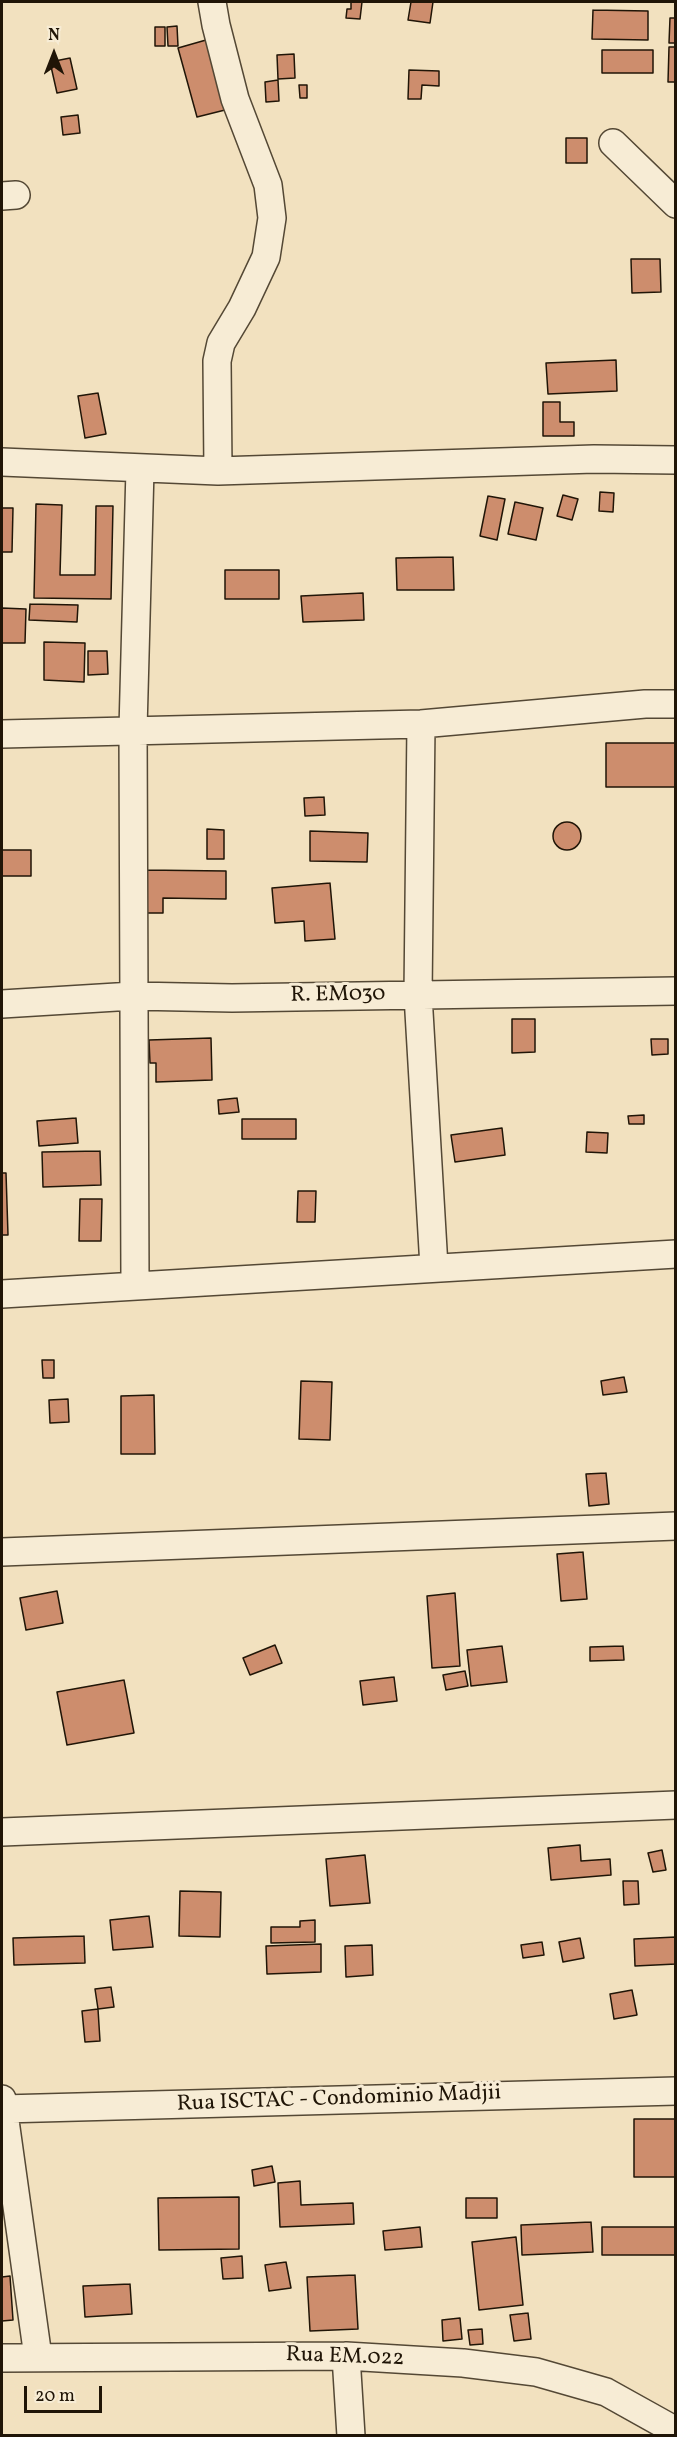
<!DOCTYPE html>
<style>
body{margin:0}
#map{position:relative;width:677px;height:2437px;overflow:hidden;background:#f2e1bf;font-family:Vollkorn,serif}
canvas{display:block}
.frame{position:absolute;inset:0;border:3px solid #201507;pointer-events:none}
.north{position:absolute;left:24px;top:24px;width:60px;height:60px;-webkit-text-stroke:4px #f7ecd5;paint-order:stroke;rotate:0deg;font-size:16px;font-weight:700;line-height:24px;text-align:center;color:#201507}
.north::after{content:'';display:block;margin:auto;width:21px;height:27px;background:#201507;clip-path:polygon(50% 0,100% 100%,50% 72%,0 100%)}
.scale{position:absolute;left:24px;top:2386px;width:78px;height:27px;box-sizing:border-box;border:3px solid #201507;border-top:0;padding-left:8px;font-size:18px;line-height:21px;white-space:nowrap;color:#201507;-webkit-text-stroke:4px #f7ecd5;paint-order:stroke}
</style>
<div id="map">
<canvas width="677" height="2437"></canvas>
<div class="frame"></div>
<div class="north">N</div>
<div class="scale">20 m</div>
</div>
<script>
const g = document.querySelector('canvas').getContext('2d');
g.lineJoin = 'round';
function fill(path, color) { g.fillStyle = color; g.fill(path, 'evenodd'); }
const shape = rows => new Path2D(rows.map(r => 'M' + r).join(''));
function trace(path, color, width, dash) { g.strokeStyle = color; g.lineWidth = width; g.lineCap = dash ? 'butt' : 'round'; g.setLineDash(dash || []); g.stroke(path); }
function drawText(font, color, halo, rows, align = 'center') {
  g.font = font + ' Vollkorn,serif'; g.lineWidth = 6; g.setLineDash([]); g.textBaseline = 'middle'; g.strokeStyle = halo; g.fillStyle = color; for (const [text, x, y, turn = 0] of rows) {
    g.save(); g.translate(x, y); g.rotate((+turn || 0) * Math.PI / 180); g.textAlign = isNaN(turn) ? turn : align; if (halo) g.strokeText(text, 0, 0); g.fillText(text, 0, 0); g.restore();
  }
}
const building = shape([
 [351,2,362,2,360,19,346,18,347,9,351,9,351,2],
 [411,2,433,2,430,23,408,20,411,2],
 [593,10,648,11,648,40,592,39,593,10],
 [670,18,676,18,676,43,669,43,670,18],
 [177,26,178,46,168,46,167,27,177,26],
 [155,27,165,27,165,46,155,46,155,27],
 [206,40,225,110,197,117,178,48,206,40],
 [669,47,676,47,676,82,668,82,669,47],
 [602,50,653,50,653,73,602,73,602,50],
 [294,54,295,78,278,79,277,55,294,54],
 [70,58,77,89,57,93,50,62,70,58],
 [409,70,439,71,439,86,422,85,421,99,408,99,409,70],
 [278,80,279,101,266,102,265,82,278,80],
 [299,85,307,85,307,98,300,98,299,85],
 [78,115,80,133,63,135,61,117,78,115],
 [566,138,587,138,587,163,566,163,566,138],
 [631,259,660,259,661,292,632,293,631,259],
 [616,360,617,391,548,394,546,363,616,360],
 [98,393,106,434,85,438,78,396,98,393],
 [543,402,560,402,560,422,574,422,574,436,543,436,543,402],
 [600,492,614,493,613,512,599,511,600,492],
 [563,495,578,499,572,520,557,516,563,495],
 [488,496,505,499,497,540,480,536,488,496],
 [515,502,543,508,536,540,508,534,515,502],
 [36,504,62,505,60,575,95,575,96,506,113,506,111,599,34,598,36,504],
 [2,508,13,508,12,552,2,552,2,508],
 [453,557,454,590,397,590,396,558,453,557],
 [225,570,279,570,279,599,225,599,225,570],
 [363,593,364,620,303,622,301,596,363,593],
 [30,604,78,605,77,622,29,620,30,604],
 [2,608,26,609,25,643,2,643,2,608],
 [44,642,85,643,84,682,44,680,44,642],
 [88,651,107,651,108,674,88,675,88,651],
 [606,743,676,743,676,787,606,787,606,743],
 [324,797,325,815,305,816,304,798,324,797],
 '553 836a14 14 0 1 1 28 0a14 14 0 1 1-28 0Z',
 [207,829,224,830,224,859,207,859,207,829],
 [310,831,368,833,367,862,310,861,310,831],
 [2,850,31,850,31,876,2,876,2,850],
 [144,870,226,871,226,899,163,898,163,913,143,913,144,870],
 [330,883,335,939,305,941,304,921,275,923,272,888,330,883],
 [512,1019,535,1019,535,1052,512,1053,512,1019],
 [211,1038,212,1080,156,1082,156,1063,150,1063,149,1040,211,1038],
 [651,1039,668,1039,668,1054,652,1055,651,1039],
 [237,1098,239,1112,219,1114,218,1100,237,1098],
 [644,1115,644,1124,629,1124,628,1116,644,1115],
 [76,1118,78,1143,39,1146,37,1121,76,1118],
 [242,1119,296,1119,296,1139,242,1139,242,1119],
 [502,1128,505,1155,455,1162,451,1135,502,1128],
 [587,1132,608,1133,607,1153,586,1152,587,1132],
 [100,1151,101,1185,43,1187,42,1152,100,1151],
 [2,1173,6,1173,8,1235,2,1235,2,1173],
 [298,1191,316,1191,315,1222,297,1222,298,1191],
 [80,1199,102,1199,101,1241,79,1241,80,1199],
 [42,1360,54,1360,54,1378,43,1378,42,1360],
 [624,1377,627,1392,603,1395,601,1381,624,1377],
 [301,1381,332,1382,330,1440,299,1439,301,1381],
 [154,1395,155,1454,121,1454,121,1396,154,1395],
 [68,1399,69,1422,50,1423,49,1400,68,1399],
 [606,1473,609,1504,589,1506,586,1474,606,1473],
 [583,1552,587,1599,561,1601,557,1554,583,1552],
 [57,1591,63,1623,26,1630,20,1598,57,1591],
 [455,1593,460,1666,432,1668,427,1596,455,1593],
 [275,1645,282,1663,250,1675,243,1658,275,1645],
 [502,1646,507,1682,471,1686,467,1650,502,1646],
 [623,1646,624,1660,590,1661,590,1647,623,1646],
 [465,1671,468,1686,446,1690,443,1675,465,1671],
 [394,1677,397,1701,363,1705,360,1681,394,1677],
 [124,1680,134,1733,67,1745,57,1692,124,1680],
 [580,1845,581,1861,610,1859,611,1875,551,1880,548,1848,580,1845],
 [662,1850,666,1870,653,1872,648,1853,662,1850],
 [365,1855,370,1903,330,1906,326,1859,365,1855],
 [623,1881,638,1881,639,1904,624,1905,623,1881],
 [180,1891,221,1892,220,1937,179,1936,180,1891],
 [149,1916,153,1947,113,1950,110,1920,149,1916],
 [315,1920,315,1942,271,1943,271,1927,300,1927,300,1921,315,1920],
 [84,1936,85,1963,14,1965,13,1938,84,1936],
 [676,1937,676,1964,635,1966,634,1939,676,1937],
 [580,1938,584,1958,563,1962,559,1942,580,1938],
 [542,1942,544,1955,523,1958,521,1945,542,1942],
 [321,1944,321,1972,267,1974,266,1946,321,1944],
 [372,1945,373,1975,346,1977,345,1946,372,1945],
 [111,1987,114,2007,98,2009,95,1989,111,1987],
 [632,1990,637,2015,614,2019,610,1994,632,1990],
 [98,2009,100,2041,85,2042,82,2011,98,2009],
 [634,2119,676,2119,676,2177,634,2177,634,2119],
 [272,2166,275,2182,254,2186,252,2170,272,2166],
 [300,2181,301,2205,353,2203,354,2224,280,2227,278,2183,300,2181],
 [239,2197,239,2249,159,2250,158,2198,239,2197],
 [466,2198,497,2198,497,2218,466,2218,466,2198],
 [591,2222,593,2252,522,2255,521,2225,591,2222],
 [420,2227,422,2247,385,2250,383,2231,420,2227],
 [602,2227,676,2227,676,2255,602,2255,602,2227],
 [516,2237,523,2305,479,2310,472,2242,516,2237],
 [242,2256,243,2278,223,2279,221,2258,242,2256],
 [286,2262,291,2288,269,2291,265,2265,286,2262],
 [355,2275,358,2329,310,2331,307,2277,355,2275],
 [10,2276,13,2320,2,2321,2,2277,10,2276],
 [130,2284,132,2314,85,2317,83,2286,130,2284],
 [528,2313,531,2339,514,2341,510,2315,528,2313],
 [460,2318,462,2339,443,2341,442,2320,460,2318],
 [482,2329,483,2344,470,2345,468,2330,482,2329]
]);
const street = shape([
 [212,2,216,25,235,99,268,185,272,218,266,257,242,308,221,343,217,361,218,471],
 [613,143,676,204],
 [2,196,16,195],
 [2,462,218,471,594,459,676,460],
 [421,724,418,995,434,1267],
 [2,734,421,724,645,704,676,704],
 [2,1004,133,996,232,998,676,991],
 [135,1284,133,729,140,469],
 [2,1294,676,1254],
 [2,1552,676,1526],
 [2,1832,676,1805],
 [2,2099,38,2357],
 [3,2109,676,2091],
 [346,2356,351,2436],
 [2,2358,346,2356,463,2363,536,2372,606,2392,676,2431]
]);
const streetNames = [
 ["R. EM030",338,996,-1],
 ["Rua ISCTAC - Condominio Madjii",339,2100,-2],
 ["Rua EM.022",345,2358,2]
];
fill(building, '#cd8d6d');
trace(building, '#201507', 1.5);
trace(street, '#544835', 30);
trace(street, '#f7ecd5', 27);
drawText('22px', '#201507', '#f7ecd5', streetNames);
</script>
